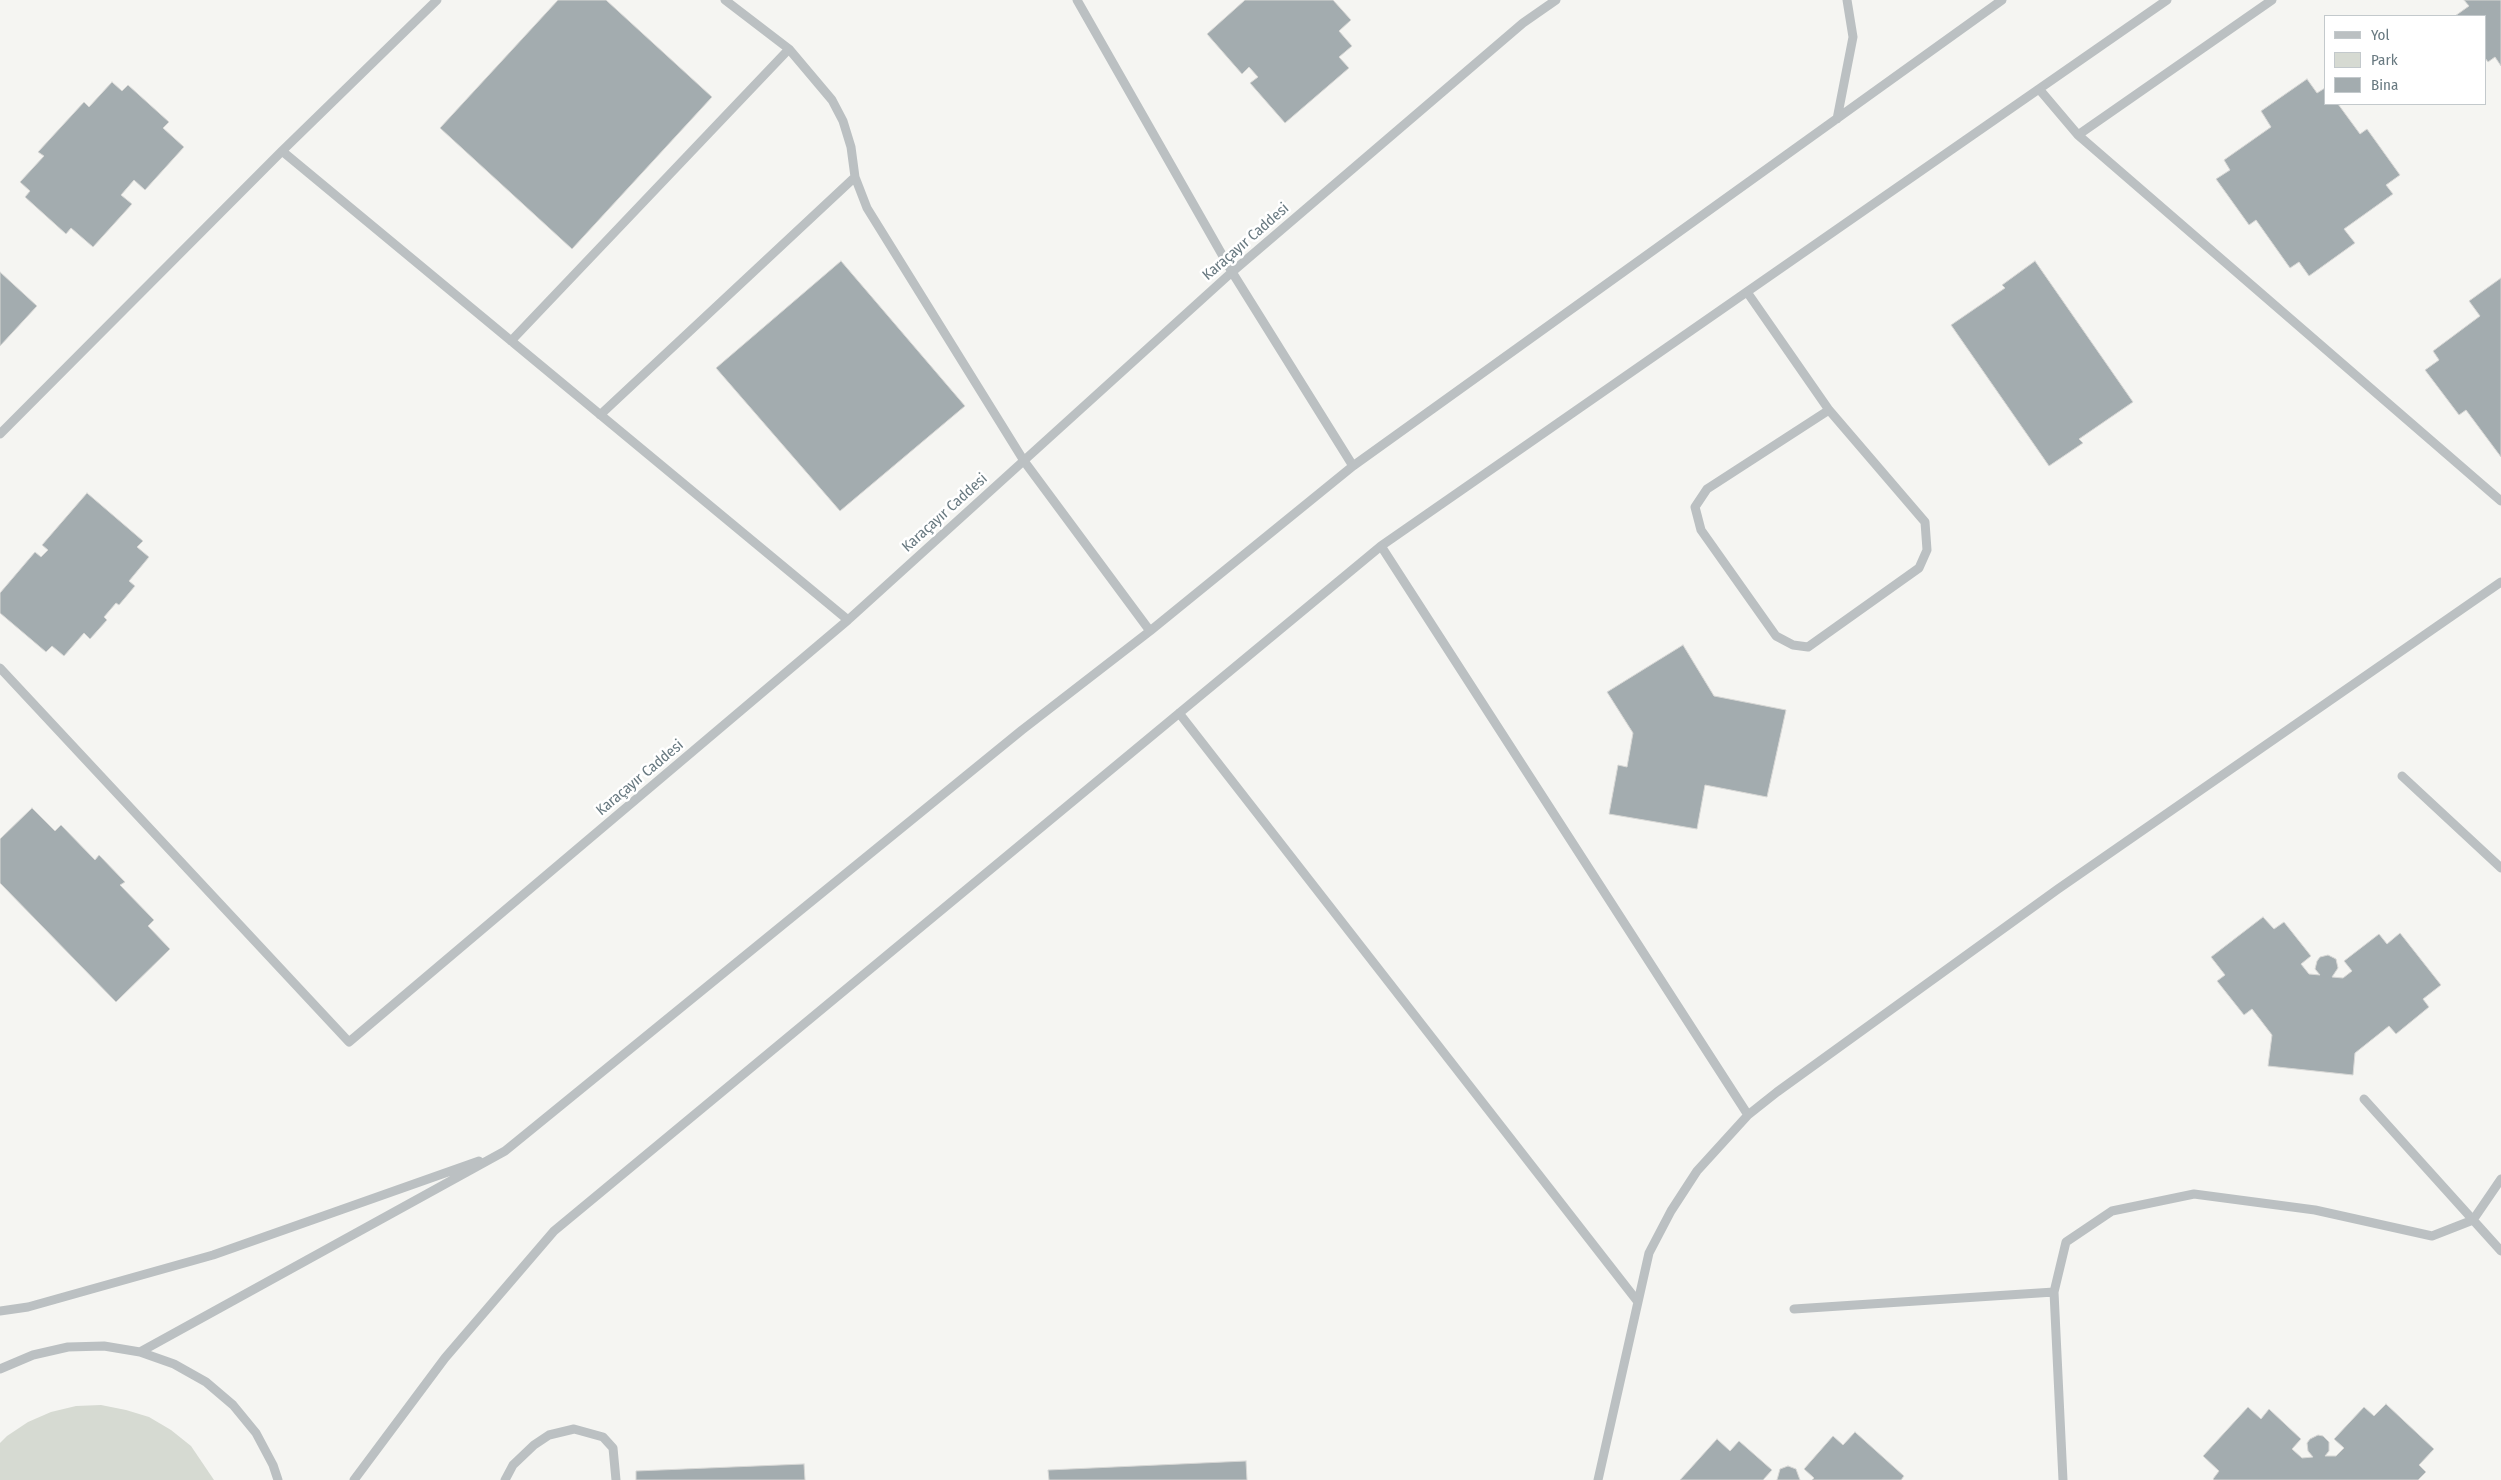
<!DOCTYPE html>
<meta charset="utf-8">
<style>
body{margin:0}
#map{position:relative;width:2501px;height:1480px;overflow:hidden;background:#f5f5f2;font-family:"Fira Sans Condensed",sans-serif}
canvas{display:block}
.legend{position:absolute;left:2324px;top:15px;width:162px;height:90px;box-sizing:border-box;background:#fff;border:1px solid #c3c9cc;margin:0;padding:6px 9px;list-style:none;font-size:15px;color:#687980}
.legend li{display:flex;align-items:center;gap:10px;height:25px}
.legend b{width:25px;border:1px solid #c3c9cc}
</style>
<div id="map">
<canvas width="2501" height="1480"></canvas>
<ul class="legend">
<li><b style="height:6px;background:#bbc0c2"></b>Yol</li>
<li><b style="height:14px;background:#d6dad2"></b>Park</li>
<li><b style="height:14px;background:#a3acaf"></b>Bina</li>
</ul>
</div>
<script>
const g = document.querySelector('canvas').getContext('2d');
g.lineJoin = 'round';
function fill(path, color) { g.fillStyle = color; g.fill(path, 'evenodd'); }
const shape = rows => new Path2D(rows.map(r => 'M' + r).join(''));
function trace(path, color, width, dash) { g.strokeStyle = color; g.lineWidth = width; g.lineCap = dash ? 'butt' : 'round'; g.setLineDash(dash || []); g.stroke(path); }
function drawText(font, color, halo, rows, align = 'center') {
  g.font = font + ' "Fira Sans Condensed",sans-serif'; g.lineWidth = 5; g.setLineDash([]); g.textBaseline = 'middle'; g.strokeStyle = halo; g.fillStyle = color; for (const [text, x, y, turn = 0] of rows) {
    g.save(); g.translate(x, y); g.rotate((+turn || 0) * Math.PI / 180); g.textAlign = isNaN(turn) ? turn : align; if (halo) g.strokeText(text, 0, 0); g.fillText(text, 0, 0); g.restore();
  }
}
const green = shape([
 [101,1405,126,1410,149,1417,171,1430,191,1446,214,1480,0,1480,0,1443,7,1436,28,1422,51,1412,76,1406]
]);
const building = shape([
 [558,0,606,0,712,97,572,249,440,128,558,0],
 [1245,0,1333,0,1351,20,1339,31,1352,46,1339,57,1349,68,1285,123,1250,83,1258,77,1249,67,1242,74,1207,34,1245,0],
 [2464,0,2501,0,2501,66,2495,57,2488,62,2485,58,2485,16,2455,16,2469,6,2464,0],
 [2307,79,2317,93,2325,88,2325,104,2338,104,2360,134,2367,129,2400,175,2386,185,2393,194,2344,229,2355,243,2309,276,2299,262,2290,268,2256,220,2249,225,2216,179,2230,170,2224,160,2271,127,2261,111,2307,79],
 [112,82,122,91,128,85,169,122,163,128,184,147,145,190,134,180,121,195,132,204,93,247,71,228,66,234,25,197,30,191,20,182,44,156,38,152,84,102,89,107,112,82],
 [841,261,965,406,840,511,716,368,841,261],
 [2035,261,2133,402,2079,439,2083,443,2049,466,1951,325,2005,288,2002,285,2035,261],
 [0,272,37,306,0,346,0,272],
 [2501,278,2501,457,2466,410,2459,415,2425,370,2439,360,2433,351,2480,316,2469,301,2501,278],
 [87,493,143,541,137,547,149,557,129,581,135,586,119,605,116,603,104,617,107,620,90,639,84,633,64,656,52,646,46,652,0,613,0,593,35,552,41,557,48,550,42,545,87,493],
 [1683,645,1714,696,1786,710,1767,797,1705,785,1697,829,1609,814,1618,765,1627,767,1633,733,1607,692,1683,645],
 [32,808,55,831,61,825,95,860,99,855,125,882,120,885,154,920,148,926,170,949,116,1002,0,883,0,839,32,808],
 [2263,917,2274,929,2284,922,2311,956,2301,964,2309,974,2320,975,2315,969,2317,961,2320,957,2328,955,2336,959,2338,968,2332,977,2343,978,2352,971,2344,961,2379,934,2387,944,2400,933,2441,985,2423,999,2429,1007,2396,1034,2389,1026,2355,1053,2353,1075,2268,1066,2272,1035,2252,1009,2244,1015,2217,981,2225,975,2211,957,2263,917],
 [2386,1404,2434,1449,2419,1465,2426,1472,2418,1480,2214,1480,2213,1479,2219,1471,2203,1456,2248,1407,2261,1419,2269,1409,2301,1439,2292,1449,2302,1458,2313,1457,2308,1451,2307,1443,2310,1439,2318,1435,2323,1436,2329,1442,2329,1451,2325,1456,2336,1456,2344,1448,2334,1439,2364,1407,2374,1416,2386,1404],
 [1855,1432,1904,1476,1901,1480,1812,1480,1814,1478,1804,1469,1833,1436,1843,1445,1855,1432],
 [1717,1439,1730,1451,1739,1441,1772,1470,1763,1480,1680,1480,1717,1439],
 [1246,1461,1247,1480,1049,1480,1048,1470,1246,1461],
 [804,1464,805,1480,636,1480,636,1471,804,1464],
 [1788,1466,1796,1469,1800,1480,1777,1480,1780,1469,1788,1466]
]);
const minor = shape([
 [725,0,789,49,832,100,843,121,851,147,855,177,867,208,1024,461,1150,631],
 [1077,0,1232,272,1353,466],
 [2039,89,2078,135,2501,501],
 [1837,119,1853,37,1847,0],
 [2078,135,2272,0],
 [282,151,437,0],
 [1747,292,1829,410,1925,522,1927,550,1919,568,1808,647,1793,645,1776,636,1701,530,1695,507,1707,489,1829,410],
 [511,341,789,49],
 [600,415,855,177],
 [0,434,282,151,848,620],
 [1381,546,1748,1115],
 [0,668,349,1042,848,620,1232,272,1523,23,1556,0],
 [1179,713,1638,1302],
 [2402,776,2501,868],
 [2364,1099,2501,1251],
 [1794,1309,2054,1292],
 [0,1311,28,1307,213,1255,479,1161],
 [140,1352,505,1151,1022,730,1150,631,1353,466,2002,0],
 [0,1369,33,1355,68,1347,104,1346,140,1352,174,1364,206,1382,233,1405,256,1433,273,1465,278,1480],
 [354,1480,445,1358,554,1231,1381,546,2167,0],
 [505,1480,513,1465,534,1445,549,1435,574,1429,603,1437,613,1448,616,1480],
 [1598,1480,1649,1253,1671,1211,1697,1171,1748,1115,1777,1092,2058,889,2501,582],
 [2063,1480,2054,1292,2066,1242,2112,1211,2194,1194,2315,1210,2432,1236,2473,1220,2501,1179]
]);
const streetNames = [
 ["Karaçayır Caddesi",1246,242,-41],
 ["Karaçayır Caddesi",945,513,-42],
 ["Karaçayır Caddesi",640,778,-40]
];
fill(green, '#d6dad2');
fill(building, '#a3acaf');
trace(building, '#d7d7d5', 1);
trace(minor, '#bbc0c2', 9);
drawText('15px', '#687980', '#fff', streetNames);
</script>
